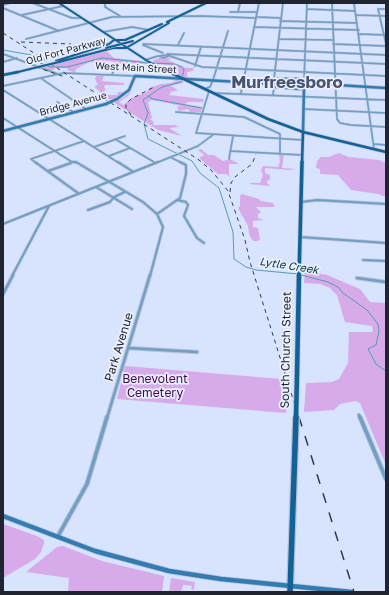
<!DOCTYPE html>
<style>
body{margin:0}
#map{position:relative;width:389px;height:595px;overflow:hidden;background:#d8e3fe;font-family:"Golos Text",sans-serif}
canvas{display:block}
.frame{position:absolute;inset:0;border:4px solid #1f2430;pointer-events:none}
</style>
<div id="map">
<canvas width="389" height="595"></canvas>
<div class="frame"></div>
</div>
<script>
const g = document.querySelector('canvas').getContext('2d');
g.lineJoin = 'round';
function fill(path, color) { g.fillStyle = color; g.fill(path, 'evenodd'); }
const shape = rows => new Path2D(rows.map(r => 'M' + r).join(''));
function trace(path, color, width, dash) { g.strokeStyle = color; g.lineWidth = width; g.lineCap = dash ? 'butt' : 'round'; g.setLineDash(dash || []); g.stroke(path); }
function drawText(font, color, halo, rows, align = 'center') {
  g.font = font + ' "Golos Text",sans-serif'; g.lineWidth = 3.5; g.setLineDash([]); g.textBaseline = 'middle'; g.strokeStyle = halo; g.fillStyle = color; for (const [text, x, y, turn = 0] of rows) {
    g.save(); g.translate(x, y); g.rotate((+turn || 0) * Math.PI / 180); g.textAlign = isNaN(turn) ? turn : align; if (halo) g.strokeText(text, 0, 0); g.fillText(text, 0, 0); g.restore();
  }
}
const green = shape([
 [107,51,114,58,142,61,148,64,119,63,110,61,90,62,79,67,83,67,77,68,75,72,69,71,67,68,53,68,55,70,46,70,42,67],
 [159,58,172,58,168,60,186,68,192,68,194,67,193,71,187,72,187,77,184,77,177,74,179,72,174,66,158,64,152,61],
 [97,75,104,76,102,81,125,83,123,85,105,85,104,88,106,89,104,92,109,95,117,95,118,92,123,92,121,94,112,100,106,98,94,86,98,85,95,79],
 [176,80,185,82,171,86,178,90,171,92,169,95,204,99,203,102,189,102,184,104,202,107,201,112,190,112,188,109,179,111,177,107,181,106,168,103,152,100,148,102,152,118,150,119,154,122,153,125,175,125,179,127,169,128,182,136,158,130,113,102,123,98,132,90,128,96,119,102,123,105,132,98,147,92,149,88,161,84,172,83],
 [201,149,208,155,214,155,223,161,230,159,239,164,229,164,229,175,232,178,226,174,218,174,199,158,204,155,198,150],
 [339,153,349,157,379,160,386,163,386,197,378,194,351,190,338,175,320,174,320,169,316,168,317,161,321,157,329,157],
 [279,154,284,154,282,168,296,169,290,170,265,168,265,173,270,175,270,179,266,182,270,186,249,184,251,183,260,183,263,175,261,171,263,166,278,167,280,162],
 [242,194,259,199,261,201,273,203,275,207,256,207,261,212,258,214,258,218,264,220,253,221,253,227,258,228,260,239,258,241,253,241,249,234,248,226,238,208,240,206,240,196],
 [305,271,327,275,360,289,370,302,386,303,386,465,360,403,356,401,340,404,334,410,304,412,306,383,332,382,339,379,348,363,349,332,373,332,372,326,345,322,337,295,330,288,320,284,304,283],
 [125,366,282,379,288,397,286,413,117,399],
 [3,524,37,536,44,540,44,543,41,552,35,559,3,578],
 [63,546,102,561,164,576,162,592,68,592,69,578,26,572,57,547],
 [171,578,195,582,194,590,191,589,192,586,183,585,181,592,169,592]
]);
const stream = shape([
 [3,50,31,55,39,60,40,63,51,67,67,67,102,58,149,63],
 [152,63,174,64,182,67,184,70,181,82,162,87,143,100,148,113,144,124,148,139,192,161,200,173,219,188,233,232,234,259,246,267,256,270,298,274],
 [148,96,153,99,202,108],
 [301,275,328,282,338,287,343,293,367,310,378,324,379,331,376,345,368,349,376,364,386,371]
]);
const streetFar3 = shape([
 [33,3,72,18,81,18],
 [105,3,105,7,120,16],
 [332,3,337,119,340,123,351,125,386,127],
 [354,3,374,149],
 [3,5,10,3],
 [3,8,59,31],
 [307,9,355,11],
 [384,9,378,9,386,44],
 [230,12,257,12],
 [238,12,240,3],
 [22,15,63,6],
 [356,15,386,16],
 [257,17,281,18],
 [280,21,357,23],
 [254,27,359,30],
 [103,32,132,27,149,30],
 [359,34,386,35],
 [26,39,112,17,202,16,256,18],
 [279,39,333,40],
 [143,44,386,55],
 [333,44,386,46],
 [143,45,163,53],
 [178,45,184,33],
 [3,54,58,74],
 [167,54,386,64],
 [168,56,164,58,159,56,167,55,202,67,386,76],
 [145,60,158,56],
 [3,62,17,58],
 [195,66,201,47],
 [112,75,116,63],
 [42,79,86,109],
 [274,79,283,3],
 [304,81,307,3],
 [3,86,64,73,135,76],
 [204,89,210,87,213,80,228,31],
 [3,90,119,163],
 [209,91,196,133,303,140],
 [213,93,386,100],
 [241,93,259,3],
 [273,95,274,86],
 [57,102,73,112],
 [304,109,386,113],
 [176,112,244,117,280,134,280,153],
 [3,118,72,162,78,163],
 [115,139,154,162],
 [374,144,386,145],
 [94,147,125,136],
 [230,151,302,155],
 [109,156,130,148],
 [170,157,182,163],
 [229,159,233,136],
 [36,163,31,159,84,141],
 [156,163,198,146,214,134]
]);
const streetFar2 = shape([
 [35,162,78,193],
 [72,162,76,162,143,202,157,214,163,227,150,276],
 [118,162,132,171],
 [48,171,71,163],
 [96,187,132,209],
 [177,200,186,202,188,205,184,216,197,238,204,243],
 [301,202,317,200,386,204],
 [88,210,110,202,114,197,125,192],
 [157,214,180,198,186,174,186,165,180,162],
 [3,224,158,162],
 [300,237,386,243],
 [363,260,386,261],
 [12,276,49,206]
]);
const streetFar1 = shape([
 [357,278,386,282],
 [3,294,13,275],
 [128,348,197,352],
 [359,415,360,418],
 [107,418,150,275]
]);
const street = shape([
 [360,417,386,479],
 [58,536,87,484,107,417]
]);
const secondaryFar1 = shape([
 [274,79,300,79,304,81,304,87,300,89,276,87,274,86,274,79],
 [304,83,386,88],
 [117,99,129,90,135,76,274,84],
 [3,131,106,104],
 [303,132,304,87]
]);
const secondary = shape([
 [3,516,95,551,169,571,221,579,351,592]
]);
const primaryFar4 = shape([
 [59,3,149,62,171,73],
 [167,22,206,3],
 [56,61,109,44,114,40,125,40,162,24],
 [59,62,113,48,126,48,169,23],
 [14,73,30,69]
]);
const primaryFar3 = shape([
 [169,72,268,119,303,132,386,152],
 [3,75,18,72],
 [302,163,303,132]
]);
const primaryFar2 = shape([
 [299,276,302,162]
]);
const primaryFar1 = shape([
 [297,375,299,275]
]);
const primary = shape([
 [290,592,295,447]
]);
const railFar1 = shape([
 [3,33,199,160,211,170,228,191,245,240,250,262,299,418],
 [21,42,71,44],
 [36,67,65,77],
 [131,115,126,108,126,104,131,99,156,86],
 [230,192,231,183,235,177,252,164,256,154]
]);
const rail = shape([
 [299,417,354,592]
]);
const secondaryBridge = shape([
 [106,104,117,99]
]);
const primaryBridgeFar2 = shape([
 [106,48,133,41],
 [30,69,59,62]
]);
const primaryBridgeFar1 = shape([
 [296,418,297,375]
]);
const primaryBridge = shape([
 [295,447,296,417]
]);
const farStreetnames = [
 ["Old Fort Parkway",66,51,-15],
 ["West Main Street",136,68,3],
 ["Bridge Avenue",73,104,-15]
];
const farWaternames = [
 ["Lytle Creek",289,266,9]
];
const streetNames = [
 ["Park Avenue",119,347,-73],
 ["South Church Street",286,350,-89]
];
const parkNames = [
 ["Benevolent",155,379],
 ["Cemetery",155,393]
];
const farTownnames = [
 ["Murfreesboro",287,83]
];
fill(green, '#d7aaea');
trace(stream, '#549bb4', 1);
trace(streetFar3, '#b7c1d9', 2.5);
trace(streetFar2, '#b7c1d9', 3.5);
trace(streetFar1, '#b7c1d9', 4.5);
trace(street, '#b7c1d9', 5.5);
trace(secondaryFar1, '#b7c1d9', 4);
trace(secondary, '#b7c1d9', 6);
trace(primaryFar4, '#b7c1d9', 3);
trace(primaryFar3, '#b7c1d9', 4);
trace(primaryFar2, '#b7c1d9', 5);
trace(primaryFar1, '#b7c1d9', 6);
trace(primary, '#b7c1d9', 8);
trace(streetFar3, '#729fc4', 1.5);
trace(streetFar2, '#729fc4', 2);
trace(streetFar1, '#729fc4', 2.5);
trace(street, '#729fc4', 3.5);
trace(secondaryFar1, '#337cb2', 2.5);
trace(secondary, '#337cb2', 4.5);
trace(primaryFar4, '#126297', 2);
trace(primaryFar3, '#126297', 2.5);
trace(primaryFar2, '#126297', 3.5);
trace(primaryFar1, '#126297', 4.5);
trace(primary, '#126297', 5.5);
trace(railFar1, '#343a47', 1, [4, 4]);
trace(rail, '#343a47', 1.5, [10, 10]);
trace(secondaryBridge, '#b7c1d9', 4, []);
trace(primaryBridgeFar2, '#b7c1d9', 3, []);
trace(primaryBridgeFar1, '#b7c1d9', 6, []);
trace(primaryBridge, '#b7c1d9', 8, []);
trace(secondaryBridge, '#337cb2', 2.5);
trace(primaryBridgeFar2, '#126297', 2);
trace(primaryBridgeFar1, '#126297', 4.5);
trace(primaryBridge, '#126297', 5.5);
drawText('10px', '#1f2430', '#eaf0fe', farStreetnames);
drawText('italic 11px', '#023440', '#eaf0fe', farWaternames);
drawText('12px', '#1f2430', '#eaf0fe', streetNames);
drawText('12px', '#430757', '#eaf0fe', parkNames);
drawText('bold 17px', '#495471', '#eaf0fe', farTownnames);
</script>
